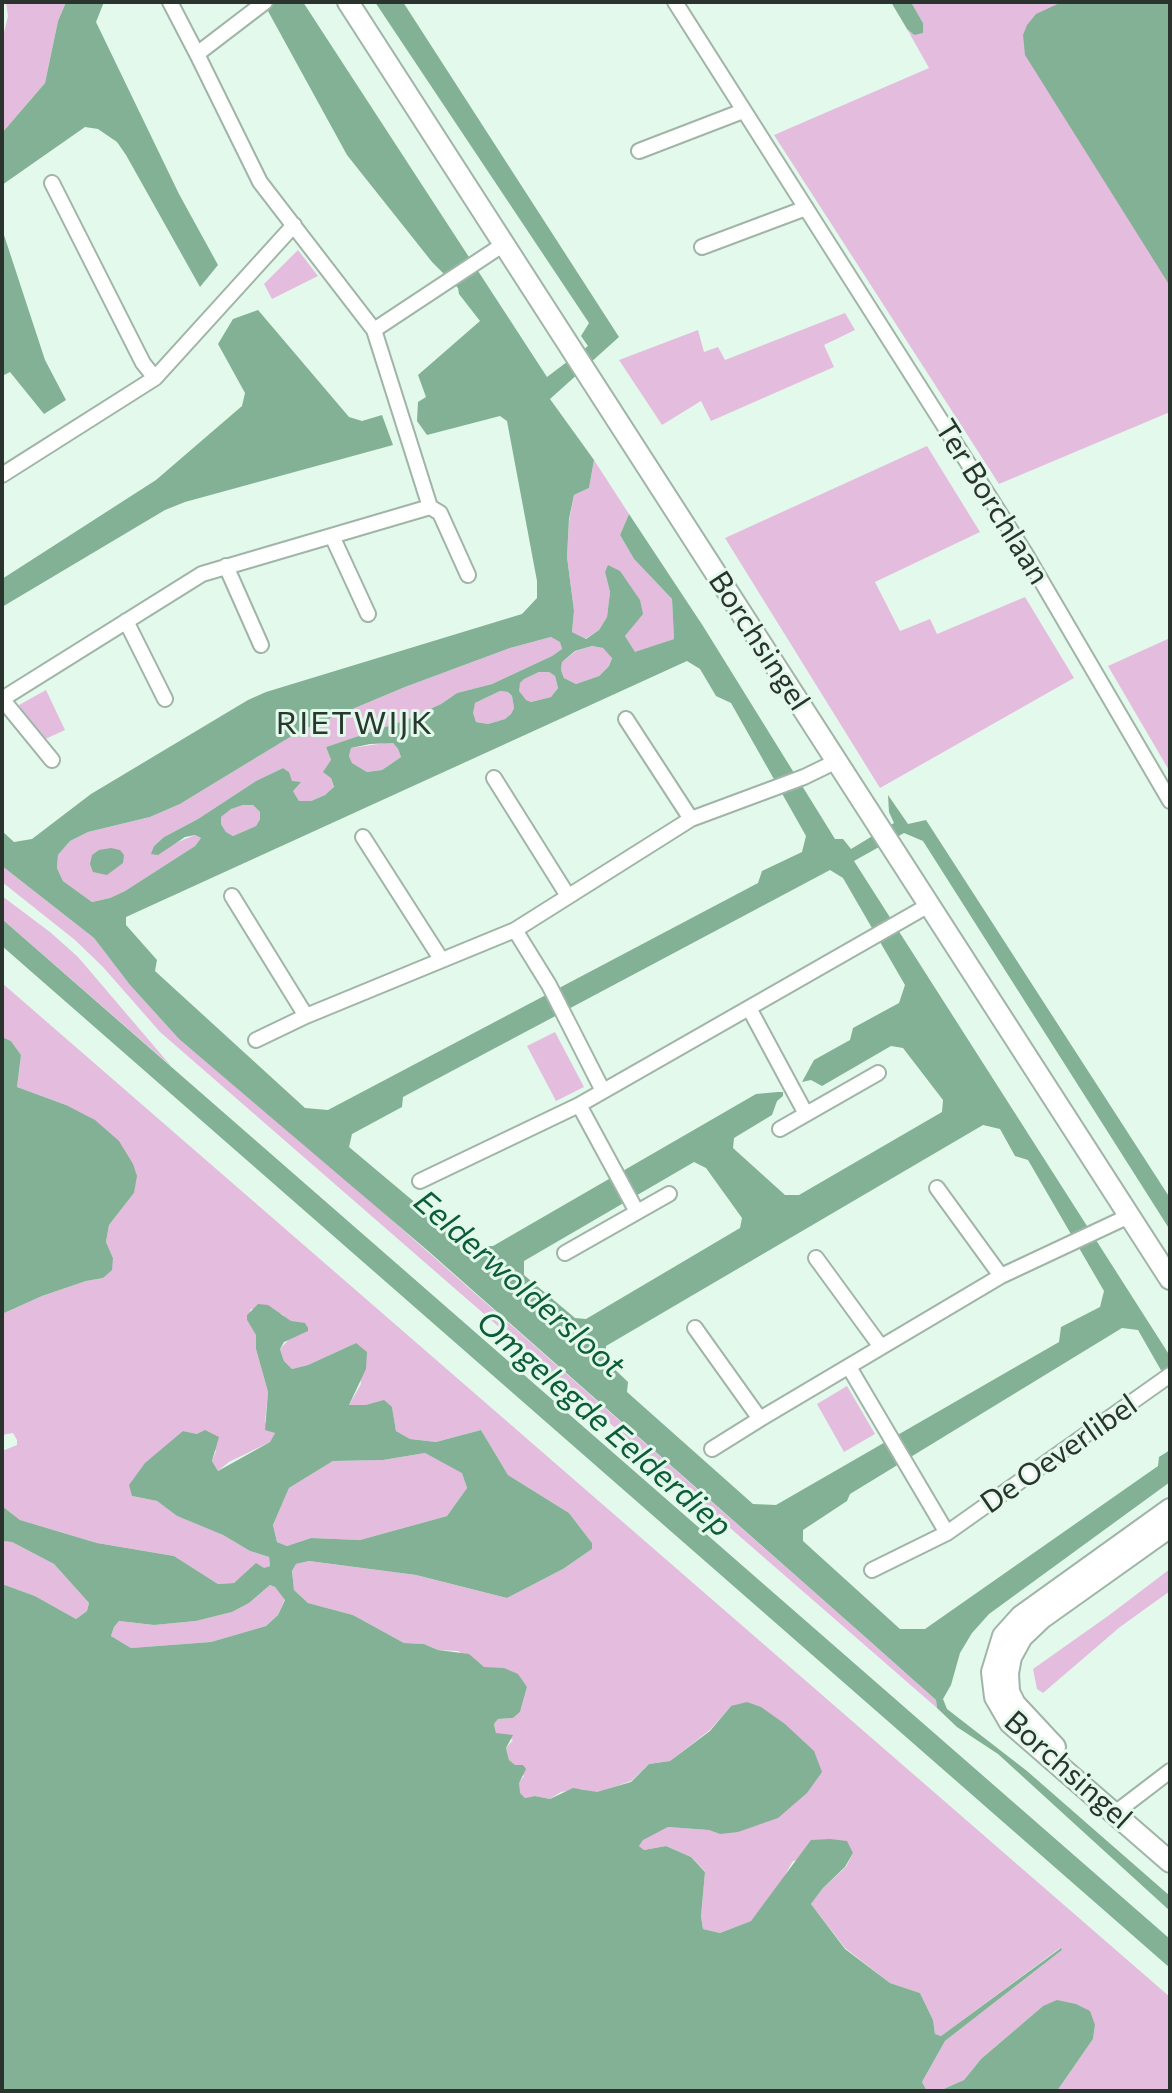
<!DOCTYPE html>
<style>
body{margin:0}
#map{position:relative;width:1172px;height:2093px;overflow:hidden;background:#e3f9eb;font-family:Commissioner,sans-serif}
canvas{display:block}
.frame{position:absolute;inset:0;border:4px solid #2b332e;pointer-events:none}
</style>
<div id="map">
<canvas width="1172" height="2093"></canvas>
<div class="frame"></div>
</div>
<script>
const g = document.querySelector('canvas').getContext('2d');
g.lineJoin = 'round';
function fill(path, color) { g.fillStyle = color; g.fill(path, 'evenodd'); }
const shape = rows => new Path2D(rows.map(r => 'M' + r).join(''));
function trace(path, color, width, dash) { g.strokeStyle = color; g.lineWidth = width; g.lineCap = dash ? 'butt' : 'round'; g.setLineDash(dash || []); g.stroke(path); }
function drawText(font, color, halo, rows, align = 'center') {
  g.font = font + ' Commissioner,sans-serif'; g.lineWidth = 6; g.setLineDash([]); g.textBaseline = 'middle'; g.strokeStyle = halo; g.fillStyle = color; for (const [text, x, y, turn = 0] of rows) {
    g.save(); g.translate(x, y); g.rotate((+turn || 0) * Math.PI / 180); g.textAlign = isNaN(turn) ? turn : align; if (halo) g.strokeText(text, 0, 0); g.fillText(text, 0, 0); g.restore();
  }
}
const green = shape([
 [6,2,66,2,58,21,45,83,2,133,2,41,8,16],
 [911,2,1170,2,1170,412,999,484,774,135,929,68,907,29,914,35,923,23],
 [298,250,318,276,272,299,264,284],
 [845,313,855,330,824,345,834,367,711,421,701,401,662,425,619,360,698,330,704,352,718,347,725,360],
 [927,446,980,532,875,582,900,631,930,619,937,634,1025,597,1074,678,880,788,725,538],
 [594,460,629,514,620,535,634,559,672,599,674,639,635,653,625,636,633,625,609,565,605,572,610,592,607,617,599,630,585,639,572,632,574,611,567,557,569,522,574,495,589,488],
 [551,637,560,641,562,649,552,656,492,684,457,693,441,704,406,720,326,747,331,760,331,778,334,788,325,795,311,801,299,801,293,791,289,772,283,768,256,781,198,819,164,837,154,846,173,844,195,835,201,838,195,846,125,891,110,898,92,902,63,881,57,868,58,855,70,841,88,832,150,817,180,804,300,731,405,687,510,648],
 [1170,638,1170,772,1108,666],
 [592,646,603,648,612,657,609,666,599,676,576,684,564,678,561,670,562,662,576,651],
 [539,672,549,672,555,676,558,688,551,697,531,702,525,700,518,691,520,683,523,679],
 [46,690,65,730,41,741,19,705],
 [500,691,508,692,512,696,514,708,511,714,505,719,488,724,476,722,472,713,475,703],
 [392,742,398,749,401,757,382,770,367,772,352,763,349,756,351,748],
 [243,805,253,805,260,812,260,819,256,826,233,836,226,832,221,824,221,817,230,809],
 [2,866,94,938,130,985,179,1039,344,1178,872,1643,936,1700,937,1708,160,1032,103,967,75,940,2,882],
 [2,896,50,932,78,957,171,1066,2,919],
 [2,983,1170,1997,1170,2091,1057,2091,1093,2039,1095,2025,1043,2006,981,2059,964,2080,939,2091,927,2091,922,2082,945,2041,1062,1950,1060,1948,941,2036,935,2034,933,2020,920,1993,890,1983,845,1948,811,1904,823,1888,846,1867,853,1853,793,1861,776,1891,751,1921,720,1933,703,1929,701,1916,705,1871,691,1857,666,1846,644,1850,639,1846,643,1839,668,1827,710,1830,720,1834,731,1706,710,1730,670,1761,649,1764,631,1781,597,1793,581,1789,561,1792,550,1799,535,1796,525,1798,519,1793,518,1783,524,1776,509,1760,506,1748,513,1740,496,1733,494,1724,498,1719,513,1718,520,1712,527,1687,504,1668,484,1668,458,1651,438,1650,424,1644,404,1643,353,1615,308,1603,294,1590,292,1571,296,1564,309,1561,416,1575,507,1598,563,1569,592,1549,592,1543,569,1513,508,1475,481,1430,436,1442,410,1439,396,1431,392,1407,349,1405,361,1384,356,1343,308,1365,292,1369,284,1361,280,1349,291,1337,303,1333,282,1314,251,1309,247,1320,257,1335,256,1349,268,1392,265,1422,275,1433,270,1442,229,1462,218,1471,212,1461,216,1451,197,1434,183,1431,132,1496,157,1501,177,1516,223,1535,250,1551,269,1557,270,1566,244,1575,234,1583,218,1584,174,1556,97,1543,20,1520,2,1506,2,1451,17,1445,17,1440,13,1433,2,1435,2,1314,42,1296,86,1281,103,1278,113,1258,106,1242,109,1225,134,1193,66,1105,17,1087,21,1055,11,1041,2,1037],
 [555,1032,584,1087,556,1101,527,1046],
 [847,1386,875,1434,844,1452,817,1404],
 [425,1453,462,1472,467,1488,447,1516,360,1540,311,1538,287,1546,277,1542,273,1525,289,1488,333,1461,383,1460],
 [2,1541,12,1542,54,1564,89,1603,87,1611,76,1619,35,1596,2,1584],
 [1170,1569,1170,1591,1120,1627,1043,1693,1037,1689,1033,1669,1108,1616],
 [270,1585,275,1587,285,1599,278,1615,266,1626,211,1642,131,1648,111,1636,114,1627,119,1621,154,1625,196,1621,232,1612,249,1603]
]);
const water = shape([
 [66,2,104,2,96,22,179,194,218,265,200,287,126,155,117,142,98,129,85,127,2,185,2,133,45,83,58,21],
 [263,2,303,2,547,377,588,346,581,336,589,323,375,2,403,2,619,337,550,399,594,460,589,488,574,495,569,519,567,557,574,611,572,632,586,639,599,630,607,617,610,592,605,572,608,565,620,571,640,600,643,614,625,636,635,652,674,639,672,599,634,559,620,535,629,514,703,626,835,839,843,839,851,849,894,823,889,812,888,795,908,824,926,820,1170,1198,1170,1230,923,841,904,833,854,861,1170,1356,1170,1386,1138,1330,1122,1328,850,1494,847,1501,803,1530,803,1541,900,1629,925,1629,1158,1466,1159,1457,1170,1450,1170,1482,989,1614,972,1633,960,1653,951,1685,943,1699,947,1709,1027,1771,1170,1896,1170,1911,998,1754,957,1727,937,1708,936,1700,872,1643,427,1250,179,1039,130,985,94,938,2,866,2,831,14,842,32,839,91,794,248,700,266,692,522,614,537,598,537,581,507,421,500,416,427,435,417,421,418,402,426,397,418,375,480,321,459,294,458,288,432,262,347,155],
 [551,637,560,642,562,649,552,656,492,684,457,693,441,704,406,720,326,747,331,760,323,772,331,778,334,787,325,795,311,801,299,801,293,791,301,782,292,781,289,772,283,768,256,781,198,819,164,837,154,846,151,854,158,855,185,837,195,835,201,838,195,846,125,891,110,898,92,902,63,881,57,868,58,855,70,841,88,832,150,817,180,804,300,731,405,687,510,648],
 [592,646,603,648,612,658,609,666,599,676,576,684,564,678,561,670,562,662,575,651],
 [687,661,700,669,716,696,731,703,806,836,802,852,762,871,758,883,328,1110,305,1108,155,971,157,960,126,925,126,917],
 [539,672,549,672,555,676,558,688,551,697,531,702,526,700,519,691,520,683,524,679],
 [500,691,508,692,512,696,514,708,511,714,505,719,488,724,476,722,473,713,475,703],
 [393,743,398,749,401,757,382,770,367,772,352,763,349,756,351,748,370,744],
 [243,805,253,805,260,812,260,819,256,826,233,836,226,832,221,824,221,817,231,809],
 [830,870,843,878,905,985,899,1003,853,1028,850,1040,814,1060,802,1082,811,1080,822,1086,891,1046,903,1048,943,1100,942,1112,799,1195,785,1195,733,1148,734,1138,772,1115,777,1101,783,1096,783,1092,778,1092,756,1094,493,1246,468,1247,349,1147,352,1134,402,1107,403,1097],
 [983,1125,1000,1129,1015,1156,1028,1160,1104,1291,1100,1307,1061,1327,1059,1342,776,1505,753,1504,627,1392,628,1382,605,1360,606,1346],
 [694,1162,706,1168,742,1218,740,1228,586,1319,575,1318,524,1275,524,1261],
 [891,2,911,2,923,23,923,33,914,35,907,29],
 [1062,2,1170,2,1170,286,1025,55,1023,35,1027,25,1036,14],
 [2,229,45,360,66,400,44,414,10,372,2,376],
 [258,310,349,417,362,421,382,415,393,445,185,502,165,510,2,607,2,579,156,480,242,406,245,393,218,344,233,319],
 [111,848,120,850,124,855,123,863,107,875,93,872,90,864,92,855,99,850],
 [2,919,1170,1939,1170,1968,2,946],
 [2,1037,11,1041,21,1055,17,1087,66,1105,95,1120,119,1141,133,1164,137,1176,134,1193,109,1225,106,1242,113,1258,112,1270,103,1278,86,1281,42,1296,2,1314],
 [258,1304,268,1305,291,1321,305,1323,308,1328,308,1331,284,1342,280,1349,284,1361,292,1369,308,1365,356,1343,367,1352,366,1369,349,1405,366,1405,384,1400,392,1407,396,1431,410,1439,436,1442,481,1430,508,1475,569,1513,592,1543,592,1549,563,1569,507,1598,416,1575,309,1561,296,1564,292,1571,294,1590,308,1603,353,1615,404,1643,424,1644,438,1650,469,1654,484,1667,504,1668,518,1674,527,1687,520,1712,513,1718,498,1719,494,1724,496,1733,513,1735,506,1748,509,1760,515,1765,523,1765,526,1769,519,1783,520,1793,525,1798,535,1796,550,1799,573,1788,597,1792,631,1782,649,1764,670,1761,710,1731,731,1706,747,1702,761,1707,785,1724,814,1751,822,1772,807,1793,778,1818,738,1832,720,1834,709,1830,668,1827,643,1840,639,1846,644,1850,666,1846,691,1857,705,1872,701,1916,703,1929,720,1933,751,1921,811,1840,830,1839,847,1841,853,1853,845,1867,823,1888,811,1904,845,1949,890,1983,920,1993,933,2020,935,2034,941,2036,1061,1948,1062,1950,945,2041,922,2082,927,2091,2,2091,2,1584,35,1596,76,1619,87,1611,89,1603,54,1564,12,1542,2,1541,2,1506,20,1520,97,1543,174,1556,218,1584,234,1583,256,1563,264,1568,270,1566,269,1557,250,1551,223,1535,177,1516,157,1501,132,1496,129,1485,145,1463,183,1431,197,1434,205,1430,219,1437,212,1461,218,1471,270,1442,275,1433,265,1430,268,1392,256,1349,256,1335,247,1320,247,1315],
 [425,1453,462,1473,467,1488,447,1516,360,1540,311,1538,287,1546,277,1542,273,1525,289,1488,333,1461,383,1460],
 [270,1585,275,1587,285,1600,278,1615,266,1626,211,1642,131,1648,111,1636,114,1627,119,1621,154,1625,196,1621,232,1612,249,1603],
 [1057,2000,1076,2004,1090,2011,1095,2025,1093,2039,1057,2091,939,2091,964,2080,981,2059,1043,2006]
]);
const minor = shape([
 [170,2,197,54],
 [265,2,197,54,260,182,374,330],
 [675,2,1025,553,1170,801],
 [639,151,743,111],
 [52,183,143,363,155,378],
 [702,247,806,208],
 [2,475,155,378,294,225],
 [430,507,440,513,468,575],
 [332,536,368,614],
 [226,566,261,645],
 [126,621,165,699],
 [626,719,691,819],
 [52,760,2,699,202,574,430,507,374,330,504,244],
 [494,778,568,896],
 [363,837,441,959],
 [232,896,306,1016],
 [515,930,549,985,603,1091],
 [749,1008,806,1114],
 [256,1040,306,1016,515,930,691,819,804,777,837,761],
 [579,1105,637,1212],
 [780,1129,878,1073],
 [420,1181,579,1105,929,905],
 [937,1188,1001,1276],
 [565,1253,669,1194],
 [816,1258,881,1347],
 [695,1328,760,1419],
 [849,1367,947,1533],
 [712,1449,760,1419,1001,1276,1129,1216],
 [872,1570,947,1533,1170,1375],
 [1115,1813,1170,1771]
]);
const secondary = shape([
 [348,2,1170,1279],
 [1170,1509,1021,1616,1003,1636,992,1672,995,1697,1010,1723,1170,1862],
 [1055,1747,1015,1704,1009,1692,1008,1673,1011,1657,1022,1637,1042,1618,1170,1527]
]);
const streetNames = [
 ["Ter Borchlaan",992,502,58],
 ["Borchsingel",759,641,57],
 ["De Oeverlibel",1059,1454,-35],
 ["Borchsingel",1068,1770,42]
];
const neighbourhoodNames = [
 ["RIETWIJK",355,723]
];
const waterNames = [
 ["Eelderwoldersloot",519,1284,41],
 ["Omgelegde Eelderdiep",604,1424,41]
];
fill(green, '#e4bdde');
fill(water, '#83b195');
trace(minor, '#a0b5a8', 18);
trace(secondary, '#a0b5a8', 24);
trace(minor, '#fff', 14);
trace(secondary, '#fff', 20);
drawText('30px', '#2b332e', '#e3f9eb', streetNames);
g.letterSpacing = '2px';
drawText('32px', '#27392e', '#e3f9eb', neighbourhoodNames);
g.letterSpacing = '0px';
drawText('italic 32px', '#0c5c39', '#e3f9eb', waterNames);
</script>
